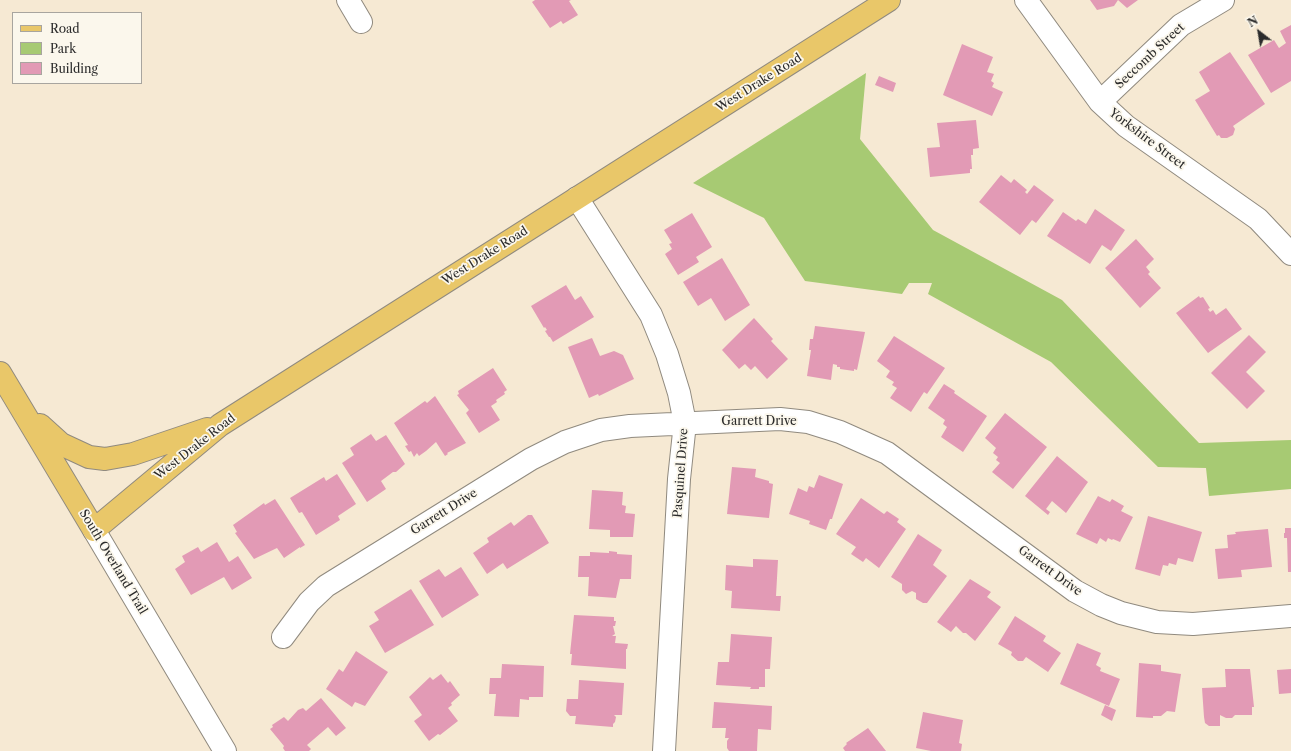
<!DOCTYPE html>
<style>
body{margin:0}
#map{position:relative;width:1291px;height:751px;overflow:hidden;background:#f6e9d3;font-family:"Libre Caslon Text",serif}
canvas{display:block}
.legend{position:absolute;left:12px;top:12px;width:130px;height:72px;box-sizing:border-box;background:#fbf7ec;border:1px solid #a8a59f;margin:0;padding:5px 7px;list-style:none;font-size:12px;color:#2b2b2b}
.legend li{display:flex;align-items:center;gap:8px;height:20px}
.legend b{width:20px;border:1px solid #a8a59f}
.north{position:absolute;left:1239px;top:12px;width:40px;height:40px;-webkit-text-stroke:3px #fbf7ec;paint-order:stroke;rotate:329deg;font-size:11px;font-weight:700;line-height:16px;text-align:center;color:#2b2b2b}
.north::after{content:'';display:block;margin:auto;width:14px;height:18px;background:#2b2b2b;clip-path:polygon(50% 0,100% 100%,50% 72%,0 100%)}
</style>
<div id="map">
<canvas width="1291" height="751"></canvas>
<ul class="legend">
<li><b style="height:5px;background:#e9c769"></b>Road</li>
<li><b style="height:11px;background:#a7ca73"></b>Park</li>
<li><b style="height:11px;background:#e29ab5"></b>Building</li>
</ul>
<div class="north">N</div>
</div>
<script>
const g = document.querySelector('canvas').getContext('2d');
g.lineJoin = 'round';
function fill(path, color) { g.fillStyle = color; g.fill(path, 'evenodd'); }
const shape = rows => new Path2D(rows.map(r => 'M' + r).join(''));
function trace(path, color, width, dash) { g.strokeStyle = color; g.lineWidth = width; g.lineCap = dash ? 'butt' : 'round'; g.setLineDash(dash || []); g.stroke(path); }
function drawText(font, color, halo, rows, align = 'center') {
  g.font = font + ' "Libre Caslon Text",serif'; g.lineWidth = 3.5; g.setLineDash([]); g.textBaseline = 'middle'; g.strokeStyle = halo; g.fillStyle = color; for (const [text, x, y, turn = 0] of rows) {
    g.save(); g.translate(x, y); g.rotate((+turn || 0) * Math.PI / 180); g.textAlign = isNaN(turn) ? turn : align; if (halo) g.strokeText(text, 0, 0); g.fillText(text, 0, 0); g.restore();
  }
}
const green = shape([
 [866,73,860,139,933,230,1062,300,1199,443,1291,440,1291,489,1209,496,1206,468,1158,467,1051,362,928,294,932,283,909,283,902,294,805,281,764,218,693,183]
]);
const building = shape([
 [535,0,571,0,569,1,578,15,563,24,561,21,550,28,532,2],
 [1090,0,1138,0,1127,8,1118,0,1114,6,1097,10],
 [1291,25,1291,81,1271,93,1248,55,1274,40,1279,48,1286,43,1280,31],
 [962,44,993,57,987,72,994,74,991,81,994,83,992,87,1003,92,992,116,943,95],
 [1230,52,1265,104,1233,126,1235,129,1233,135,1227,138,1221,138,1219,135,1217,136,1195,100,1210,91,1199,72],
 [879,76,896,83,893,92,875,85],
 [976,120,979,148,973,149,973,155,971,155,972,169,970,169,970,173,930,177,927,148,940,147,937,123],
 [1001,175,1011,183,1014,179,1027,190,1025,192,1027,194,1034,185,1054,200,1036,223,1032,220,1020,235,979,202],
 [1095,209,1125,230,1111,251,1102,245,1090,264,1047,236,1063,212,1076,221,1078,219,1086,224],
 [692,213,712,247,696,257,699,262,678,275,665,254,672,249,669,244,672,243,664,230],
 [1136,239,1154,259,1146,267,1150,272,1148,274,1161,288,1140,308,1105,268],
 [722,258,750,305,725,321,711,298,698,306,683,282],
 [566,285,575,300,581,296,594,317,553,342,550,337,549,337,545,331,547,330,545,327,544,328,531,306],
 [1199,296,1200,298,1203,297,1210,308,1208,309,1210,312,1213,310,1216,315,1226,308,1242,329,1208,353,1176,313],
 [754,318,773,339,771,341,788,359,767,379,755,366,751,370,745,364,739,369,722,350],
 [815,326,865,332,857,370,854,369,854,371,840,369,840,367,837,367,837,365,833,364,831,380,807,376,811,350,809,350,810,339,813,339],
 [1249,335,1266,352,1246,372,1265,391,1247,409,1211,373],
 [894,336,945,368,927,394,924,392,911,412,890,398,897,388,892,385,894,382,886,377,890,371,877,361],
 [592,338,600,356,614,351,623,355,634,379,599,396,598,394,589,398,568,347],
 [493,368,507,390,504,392,505,394,496,400,497,402,491,406,500,420,479,433,466,413,469,410,457,395,459,394,458,391],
 [944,384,955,391,954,393,987,416,963,452,941,437,947,427,943,424,945,420,928,408],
 [435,396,466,443,447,453,448,454,445,456,436,442,426,451,419,456,417,453,414,457,411,451,409,452,405,446,408,445,394,423,425,401,427,403],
 [1005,413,1047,447,1013,489,992,472,1000,463,996,460,998,457,993,453,996,448,985,438],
 [371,434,376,441,386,435,405,464,396,472,393,472,381,481,386,489,367,502,342,463,354,455,350,448],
 [1057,456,1088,482,1066,513,1052,501,1046,509,1050,512,1048,515,1025,496],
 [732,467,756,469,755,477,769,481,769,483,773,484,769,518,727,514],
 [337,474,356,504,338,516,340,520,316,535,302,512,299,513,290,498,324,477,326,481],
 [819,475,843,484,832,519,830,519,826,530,809,524,810,521,789,514,798,488,807,492,809,486,814,488],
 [592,490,623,492,622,505,626,506,625,513,635,514,633,537,610,537,610,530,589,529],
 [1098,496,1110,502,1112,499,1124,506,1121,511,1133,517,1120,542,1113,539,1112,540,1108,538,1106,542,1100,538,1097,544,1076,534],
 [861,498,884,514,887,511,899,519,897,522,906,529,879,568,866,558,863,562,851,554,856,547,836,534],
 [275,499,305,545,300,548,300,547,284,558,277,548,254,559,235,533,237,532,233,525,264,503,265,505],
 [528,515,532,515,549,543,507,569,503,563,487,574,473,553,489,542,487,538,511,522,514,526],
 [1148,516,1202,532,1193,562,1178,558,1176,565,1169,563,1168,566,1163,565,1160,576,1135,569],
 [1285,528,1291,528,1291,572,1288,572,1287,538,1284,538,1284,533,1285,533],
 [1268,529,1272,567,1241,570,1242,577,1218,579,1215,549,1228,548,1227,535,1236,534,1235,532],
 [918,534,942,550,933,565,947,576,927,603,923,603,916,599,916,593,912,591,906,594,902,590,902,584,891,577],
 [217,542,229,562,238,556,252,578,232,590,224,577,191,595,175,569,185,562,182,556,198,547,201,552],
 [609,551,617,552,617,554,632,555,631,579,620,579,616,598,588,596,589,577,578,577,579,556,590,556,590,552,609,553],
 [753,559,778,560,776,596,781,596,780,611,731,608,732,591,725,590,726,565,753,567],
 [461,567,479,595,442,618,419,581,439,569,445,577],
 [970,579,991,592,987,597,1001,607,975,641,966,633,963,633,956,626,951,632,937,622],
 [411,589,434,625,385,653,369,626,379,620,374,612],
 [574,615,614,617,614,621,616,621,615,626,613,626,615,634,612,636,616,636,615,643,628,644,627,649,626,649,626,669,571,665,572,654,570,654],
 [1015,616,1046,636,1043,641,1061,653,1048,672,1026,657,1023,661,1018,661,1011,655,1012,652,998,644],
 [731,634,772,637,770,669,765,669,765,687,759,687,759,689,750,689,751,687,716,685,718,662,729,662],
 [1077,643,1101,653,1096,665,1101,668,1100,671,1120,679,1109,706,1060,684],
 [356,651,388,672,365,706,355,702,352,707,326,689,339,669,343,672],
 [1139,663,1161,665,1161,671,1181,674,1175,712,1167,711,1161,716,1153,716,1153,718,1136,717],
 [502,664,544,666,543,697,529,697,529,700,520,699,519,717,494,716,496,694,489,694,490,678,501,678],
 [1225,669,1250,669,1254,707,1252,707,1252,715,1235,715,1232,718,1226,718,1220,715,1220,726,1209,726,1205,723,1204,717,1202,688,1226,687],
 [1291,669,1291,693,1279,694,1277,670],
 [441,674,448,683,450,681,460,695,451,703,452,705,448,708,458,721,440,735,438,734,429,741,414,721,422,715,409,697,430,677,433,680],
 [579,680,624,683,622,715,614,715,616,717,615,722,613,724,613,727,575,724,576,716,570,716,566,711,567,699,578,699],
 [321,698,346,728,336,736,328,727,307,745,311,749,309,751,285,751,283,748,284,746,270,729,273,727,272,725,284,717,288,721,298,710,303,708,306,711],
 [714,702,772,706,771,730,758,729,757,751,729,751,727,748,727,741,729,738,725,738,726,728,712,728],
 [1105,705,1116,710,1112,721,1101,715],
 [923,712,963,720,959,743,962,744,961,751,931,751,916,748],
 [868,728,886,751,845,751,843,748,847,744,846,743]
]);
const minor = shape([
 [348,0,361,22],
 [1026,0,1100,102,1126,126,1258,219,1291,254],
 [1100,102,1181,25,1223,0],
 [577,198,651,315,667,354,679,393,685,423,679,479,664,751],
 [94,530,225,751],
 [283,637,309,602,326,586,531,459,565,442,601,430,630,426,780,419,808,422,840,432,887,453,1075,591,1101,605,1121,613,1157,622,1193,624,1291,616]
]);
const major = shape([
 [0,373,94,530,220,425,889,0],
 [40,425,61,444,89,457,105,459,133,454,207,429]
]);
const streetNames = [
 ["Seccomb Street",1150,56,-43],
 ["West Drake Road",759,83,-32],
 ["Yorkshire Street",1147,139,37],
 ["West Drake Road",485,256,-32],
 ["Garrett Drive",759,422],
 ["West Drake Road",195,447,-38],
 ["Pasquinel Drive",681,473,-86],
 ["Garrett Drive",444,512,-32],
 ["South Overland Trail",113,562,59],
 ["Garrett Drive",1050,571,36]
];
fill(green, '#a7ca73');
fill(building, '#e29ab5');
trace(minor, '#908a7f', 24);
trace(major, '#908a7f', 24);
trace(minor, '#fff', 22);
trace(major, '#e9c769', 22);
drawText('12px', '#2b2b2b', '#fbf7ec', streetNames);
</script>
